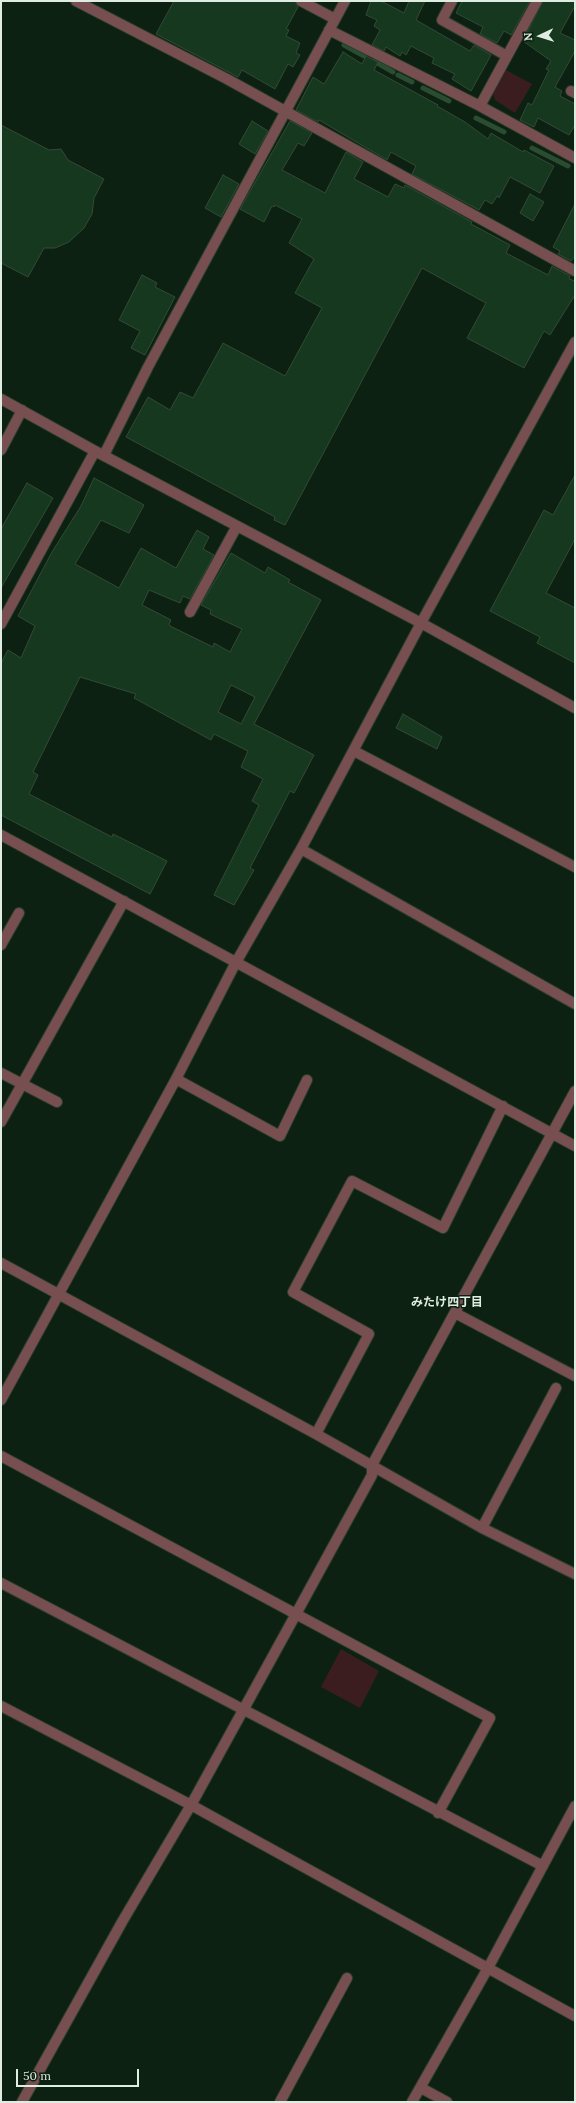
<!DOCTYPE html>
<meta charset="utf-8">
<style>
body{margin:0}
#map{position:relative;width:576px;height:2103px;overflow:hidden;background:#0c2111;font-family:Lora,serif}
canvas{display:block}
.frame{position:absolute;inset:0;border:2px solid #dfece1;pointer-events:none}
.north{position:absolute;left:520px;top:16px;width:40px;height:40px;-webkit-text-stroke:3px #0c2111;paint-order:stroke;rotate:266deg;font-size:11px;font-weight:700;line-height:16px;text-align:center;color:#dfece1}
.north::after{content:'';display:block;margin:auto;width:14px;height:18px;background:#dfece1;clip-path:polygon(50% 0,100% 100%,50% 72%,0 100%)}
.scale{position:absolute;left:16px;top:2069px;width:123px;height:18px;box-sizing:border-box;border:2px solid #dfece1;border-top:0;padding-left:5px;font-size:12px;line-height:14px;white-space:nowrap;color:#dfece1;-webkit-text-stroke:3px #0c2111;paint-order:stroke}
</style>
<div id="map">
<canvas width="576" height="2103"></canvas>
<div class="frame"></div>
<div class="north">N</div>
<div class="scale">50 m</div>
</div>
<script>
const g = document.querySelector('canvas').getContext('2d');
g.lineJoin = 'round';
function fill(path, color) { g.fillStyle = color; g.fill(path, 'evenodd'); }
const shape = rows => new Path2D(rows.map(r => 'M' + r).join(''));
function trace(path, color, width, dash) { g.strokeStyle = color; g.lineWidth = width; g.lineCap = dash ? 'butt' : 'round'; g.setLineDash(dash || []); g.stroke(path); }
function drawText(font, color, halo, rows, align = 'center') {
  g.font = font + ' Lora,"Noto Sans JP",serif'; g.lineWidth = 3; g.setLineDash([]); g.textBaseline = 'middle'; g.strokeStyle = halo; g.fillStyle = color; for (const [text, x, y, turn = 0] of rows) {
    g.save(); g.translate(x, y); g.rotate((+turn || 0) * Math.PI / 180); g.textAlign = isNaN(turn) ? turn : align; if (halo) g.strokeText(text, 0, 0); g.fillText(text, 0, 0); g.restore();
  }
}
const green = shape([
 [506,70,532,84,515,113,495,100,493,94],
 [341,1649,379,1671,360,1708,321,1687]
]);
const stream = shape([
 [344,45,364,56],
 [374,61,393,72],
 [398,75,412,82],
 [423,88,449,101],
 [476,118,504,132],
 [532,148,568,166]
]);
const building = shape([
 [174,1,295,1,298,7,286,29,289,30,286,36,300,43,296,53,300,55,293,67,288,64,275,89,242,70,238,77,156,34,174,1],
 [371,1,381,1,404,13,409,1,425,1,416,20,470,51,474,45,491,55,471,91,452,79,455,74,432,63,434,58,411,46,406,55,402,52,400,56,386,47,384,51,372,45,380,30,374,26,377,20,366,15,371,1],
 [462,1,530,1,511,35,504,31,497,43,480,34,483,27,456,13,462,1],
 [543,1,575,1,575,6,560,33,575,40,575,51,555,87,562,91,560,96,575,104,575,125,569,135,538,118,534,127,520,120,528,103,532,105,549,70,546,69,551,61,523,41,543,1],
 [343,52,362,64,366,56,378,62,374,70,438,105,437,106,465,122,488,139,491,133,523,152,524,150,554,166,540,193,510,177,499,198,497,196,492,204,485,200,479,210,412,174,416,166,391,152,387,160,319,120,318,122,296,110,313,77,324,84,343,52],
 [252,121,268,131,255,154,239,144,252,121],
 [290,121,312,133,304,146,298,143,282,170,325,193,346,152,363,162,354,179,388,197,395,184,404,188,405,185,472,222,471,224,510,245,506,253,548,275,552,266,570,276,569,279,575,281,575,295,550,335,544,331,524,368,467,338,486,303,422,268,285,525,274,520,275,517,126,437,148,397,170,410,180,392,193,398,223,343,285,376,322,308,295,293,314,259,289,243,302,219,275,205,274,207,272,206,264,222,240,209,290,121],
 [1,125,49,150,61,149,68,160,104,179,94,198,92,214,84,228,69,242,55,248,44,248,28,277,1,263,1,125],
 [223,175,239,184,221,217,205,208,223,175],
 [530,194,544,202,533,221,520,213,530,194],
 [575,204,575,256,571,261,558,254,560,251,553,247,575,204],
 [142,275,157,283,155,287,175,297,145,355,131,348,140,331,119,320,142,275],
 [575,475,575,539,546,593,575,608,575,663,537,643,540,637,490,611,544,510,553,515,575,475],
 [94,478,144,505,129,533,101,520,75,564,119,588,141,548,176,568,197,530,209,537,203,549,214,555,190,599,183,596,180,603,149,590,142,605,171,620,169,624,170,626,213,647,214,643,230,652,242,629,210,614,211,610,201,605,231,553,265,573,268,567,290,580,288,582,321,600,254,724,314,755,294,793,290,791,250,868,254,870,234,905,214,895,259,805,252,801,263,779,241,767,248,751,214,734,211,740,134,698,136,694,80,677,33,772,38,775,29,794,112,837,113,834,167,861,150,894,1,815,1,663,8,650,21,658,35,626,18,616,52,552,81,506,94,478],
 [231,685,255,697,241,724,218,712,231,685],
 [27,483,53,498,1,588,1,529,27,483],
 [403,714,442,737,437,749,396,728,403,714]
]);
const minor = shape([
 [76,1,227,79,575,271],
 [301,1,335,19],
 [452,1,442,20,507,56],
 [329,30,480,106,537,1],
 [571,91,575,93],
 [480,106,575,158],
 [1,399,95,451,421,623,575,708],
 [1,450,22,410],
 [104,455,148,367,345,1],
 [190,612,237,526],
 [1,624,95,451],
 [354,751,575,867],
 [1,835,575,1146],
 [301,849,575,1004],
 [1,945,19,913],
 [1,1073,57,1102],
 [176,1079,280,1136,307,1080],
 [1,1122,124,901],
 [1,1263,316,1434,482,1528,575,1574],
 [455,1313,575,1376],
 [1,1400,176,1079,235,964,301,849,421,623,575,342],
 [316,1434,369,1334,293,1292,352,1181,443,1228,503,1106],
 [1,1456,490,1718,438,1813],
 [482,1528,556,1388],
 [1,1583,543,1866],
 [1,1706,191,1805,575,2016],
 [421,2088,447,2102],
 [22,2102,122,1922,191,1805,296,1614,372,1475,372,1465,575,1091],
 [280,2102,347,1978],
 [412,2102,488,1968,575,1806]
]);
const neighbourhoodNames = [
 ["みたけ四丁目",447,1303]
];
fill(green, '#3c1d1f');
trace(stream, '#2a4d32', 5);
fill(building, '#15381e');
trace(building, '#344a38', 1);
trace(minor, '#2a3d2e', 12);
trace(minor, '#784f50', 10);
drawText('bold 12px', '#dfece1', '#0c2111', neighbourhoodNames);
</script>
